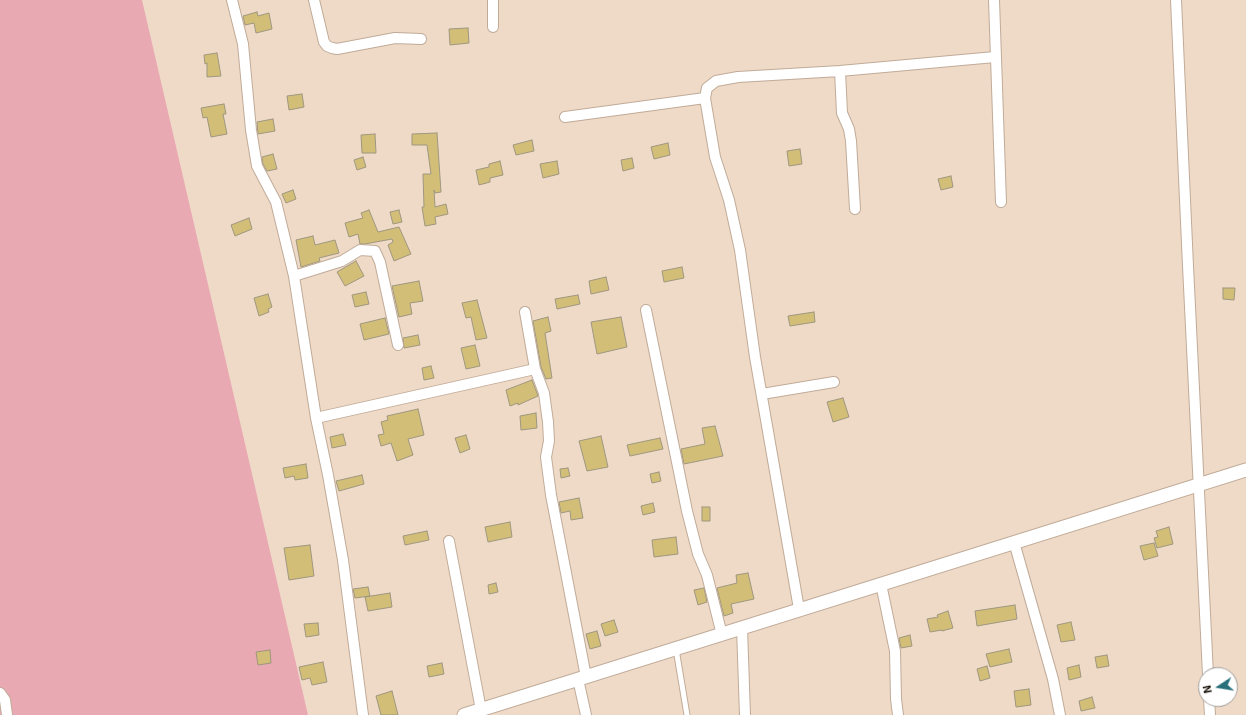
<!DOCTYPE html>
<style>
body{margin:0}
#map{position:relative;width:1246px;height:715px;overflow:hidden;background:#efdac7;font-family:"Exo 2",sans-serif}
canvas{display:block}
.north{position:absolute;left:1198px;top:667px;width:40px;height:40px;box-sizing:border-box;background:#fff;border:1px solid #a29f9c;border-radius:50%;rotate:258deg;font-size:11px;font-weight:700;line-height:16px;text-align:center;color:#160f08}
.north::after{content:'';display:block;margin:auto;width:14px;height:18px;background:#27707a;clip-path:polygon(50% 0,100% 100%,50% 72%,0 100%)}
</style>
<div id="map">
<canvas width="1246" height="715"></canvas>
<div class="north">N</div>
</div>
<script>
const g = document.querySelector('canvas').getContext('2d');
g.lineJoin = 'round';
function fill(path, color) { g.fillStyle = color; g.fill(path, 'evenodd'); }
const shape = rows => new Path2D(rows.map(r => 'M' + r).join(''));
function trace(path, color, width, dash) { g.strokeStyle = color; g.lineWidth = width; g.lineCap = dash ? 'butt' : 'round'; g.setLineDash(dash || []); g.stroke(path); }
const green = shape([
 [0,0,142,0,308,715,0,715]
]);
const building = shape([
 [257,12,258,16,269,13,272,29,256,33,254,23,245,25,243,16,257,12],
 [468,28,469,43,450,45,449,29,468,28],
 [217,53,221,76,207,77,207,63,205,64,204,55,217,53],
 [302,94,304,107,289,110,287,96,302,94],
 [224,104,226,114,223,114,227,134,211,137,207,117,203,118,201,108,224,104],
 [273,119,275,131,258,134,257,122,273,119],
 [437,133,441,192,435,193,434,190,435,207,446,204,448,214,435,217,436,224,425,226,422,207,424,207,423,174,431,174,427,145,412,145,412,134,437,133],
 [375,134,376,153,362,153,361,135,375,134],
 [532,140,534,151,516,155,513,145,532,140],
 [668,143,670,155,654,159,651,147,668,143],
 [800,149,802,164,789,166,787,151,800,149],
 [273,154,277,169,267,171,263,164,262,157,273,154],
 [363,157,366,167,357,170,354,160,363,157],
 [632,158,634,168,623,171,621,160,632,158],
 [500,161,503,175,490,178,490,182,479,185,476,170,489,167,489,164,500,161],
 [557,161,559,174,543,178,540,164,557,161],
 [951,176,953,187,941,190,938,179,951,176],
 [293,190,296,199,286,203,282,194,293,190],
 [369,210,378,232,399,227,411,254,394,261,388,245,393,242,392,239,365,244,360,244,358,234,349,237,345,223,363,218,361,213,369,210],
 [399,210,402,222,393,224,390,212,399,210],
 [249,218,252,229,235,236,231,225,249,218],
 [313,236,315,245,335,240,339,253,319,258,320,261,301,267,296,240,313,236],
 [356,261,364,276,345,286,337,272,356,261],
 [682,267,684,278,664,282,662,271,682,267],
 [606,277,609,290,591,294,589,281,606,277],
 [419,281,423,301,410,303,412,314,399,317,392,286,419,281],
 [1223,288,1235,288,1234,300,1223,299,1223,288],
 [366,292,369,304,355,307,352,295,366,292],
 [268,294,272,307,268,309,269,312,259,316,254,298,268,294],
 [578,295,580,304,557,309,555,299,578,295],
 [477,300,487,338,476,340,471,317,466,318,462,303,477,300],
 [814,312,815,322,790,326,788,316,814,312],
 [548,317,551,331,545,333,552,378,546,379,541,367,533,321,548,317],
 [621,317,627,347,597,354,591,322,621,317],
 [385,318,389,334,364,340,360,324,385,318],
 [418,335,420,345,404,348,403,338,418,335],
 [475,345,480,366,466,369,461,348,475,345],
 [431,366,434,378,424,380,422,368,431,366],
 [532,380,538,396,518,405,518,403,510,406,506,390,532,380],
 [843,398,849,417,833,422,827,402,843,398],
 [418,409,424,435,408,439,413,455,397,461,391,443,381,446,378,435,384,434,381,422,388,420,387,416,418,409],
 [536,413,537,428,521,430,520,416,536,413],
 [715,426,723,456,684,464,681,449,705,444,702,428,715,426],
 [343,434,346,445,332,448,330,437,343,434],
 [466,435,470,449,460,453,455,438,466,435],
 [601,436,608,467,587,471,579,441,601,436],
 [660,438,663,449,630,456,627,445,660,438],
 [306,464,308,478,295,480,294,476,285,478,283,468,306,464],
 [568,468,570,476,561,478,560,469,568,468],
 [659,472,661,481,652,483,650,474,659,472],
 [362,475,364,484,339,491,336,481,362,475],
 [579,498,583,518,571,520,570,511,561,513,559,502,579,498],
 [653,503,655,512,643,515,641,506,653,503],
 [702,507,710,507,710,521,702,521,702,507],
 [510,522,512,537,488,542,485,527,510,522],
 [1169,527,1173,544,1157,548,1154,538,1158,537,1156,531,1169,527],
 [427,531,429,540,405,545,403,536,427,531],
 [676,537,678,554,654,557,652,540,676,537],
 [1154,543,1158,556,1144,560,1140,546,1154,543],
 [310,545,314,576,289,580,284,548,310,545],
 [748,573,754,599,731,604,733,613,724,616,717,588,737,583,736,575,748,573],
 [496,583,498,592,489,594,488,585,496,583],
 [368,587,370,596,355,598,353,589,368,587],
 [704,588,707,602,698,605,694,590,704,588],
 [390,593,392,607,368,611,365,597,390,593],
 [1015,605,1017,619,977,626,975,611,1015,605],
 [948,611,953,628,942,631,942,630,930,632,927,619,938,617,937,615,948,611],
 [614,620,618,632,605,636,601,624,614,620],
 [1071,622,1075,640,1061,642,1057,625,1071,622],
 [318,623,319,635,306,637,304,624,318,623],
 [597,631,601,646,590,649,586,634,597,631],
 [910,635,912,646,901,648,899,638,910,635],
 [1009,649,1012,662,990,667,986,654,1009,649],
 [270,650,271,663,258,665,256,652,270,650],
 [1107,655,1109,666,1097,668,1095,657,1107,655],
 [323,662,327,682,312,685,310,678,302,680,299,667,323,662],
 [442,663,444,674,429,677,427,666,442,663],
 [1079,665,1081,677,1069,680,1067,668,1079,665],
 [987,666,990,678,980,681,977,669,987,666],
 [1029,689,1031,705,1016,707,1014,691,1029,689],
 [392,691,398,715,381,715,376,696,392,691],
 [1092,697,1095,708,1081,711,1079,701,1092,697]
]);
const service = shape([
 [676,649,687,715]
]);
const minor = shape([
 [232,0,243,44,251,130,257,166,276,202,294,276,316,418,328,475,343,560,363,715],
 [314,0,324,42,327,46,332,48,337,49,395,38,421,39],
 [994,0,1001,202],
 [1176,0,1188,266,1208,675],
 [493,27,493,0],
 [840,71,842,113,849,129,851,141,855,209],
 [565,117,705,98],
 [294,276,342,261,360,250,375,251,380,262,398,345],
 [646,310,687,511,698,554,707,575,722,635],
 [525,312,535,369,544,393,548,422,549,441,546,457,551,495,586,677],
 [762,394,834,382],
 [316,418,535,369],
 [449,541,481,710],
 [1014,542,1053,679,1060,715],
 [881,584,895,651,896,699,898,715],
 [799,609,755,357,740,250,729,200,715,157,705,98,707,88,716,81,738,77,840,71,995,57],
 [742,628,745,715],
 [578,679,586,715],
 [0,693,5,700,7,715],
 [1209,699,1210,715]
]);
const tertiary = shape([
 [464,715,1246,470]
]);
fill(green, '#e9a9b3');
fill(building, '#d3be78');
trace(building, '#9e977f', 1);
trace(service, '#c0ab99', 7);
trace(minor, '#c0ab99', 12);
trace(tertiary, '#c0ab99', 15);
trace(service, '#fff', 5);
trace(minor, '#fff', 10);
trace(tertiary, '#fff', 13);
</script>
